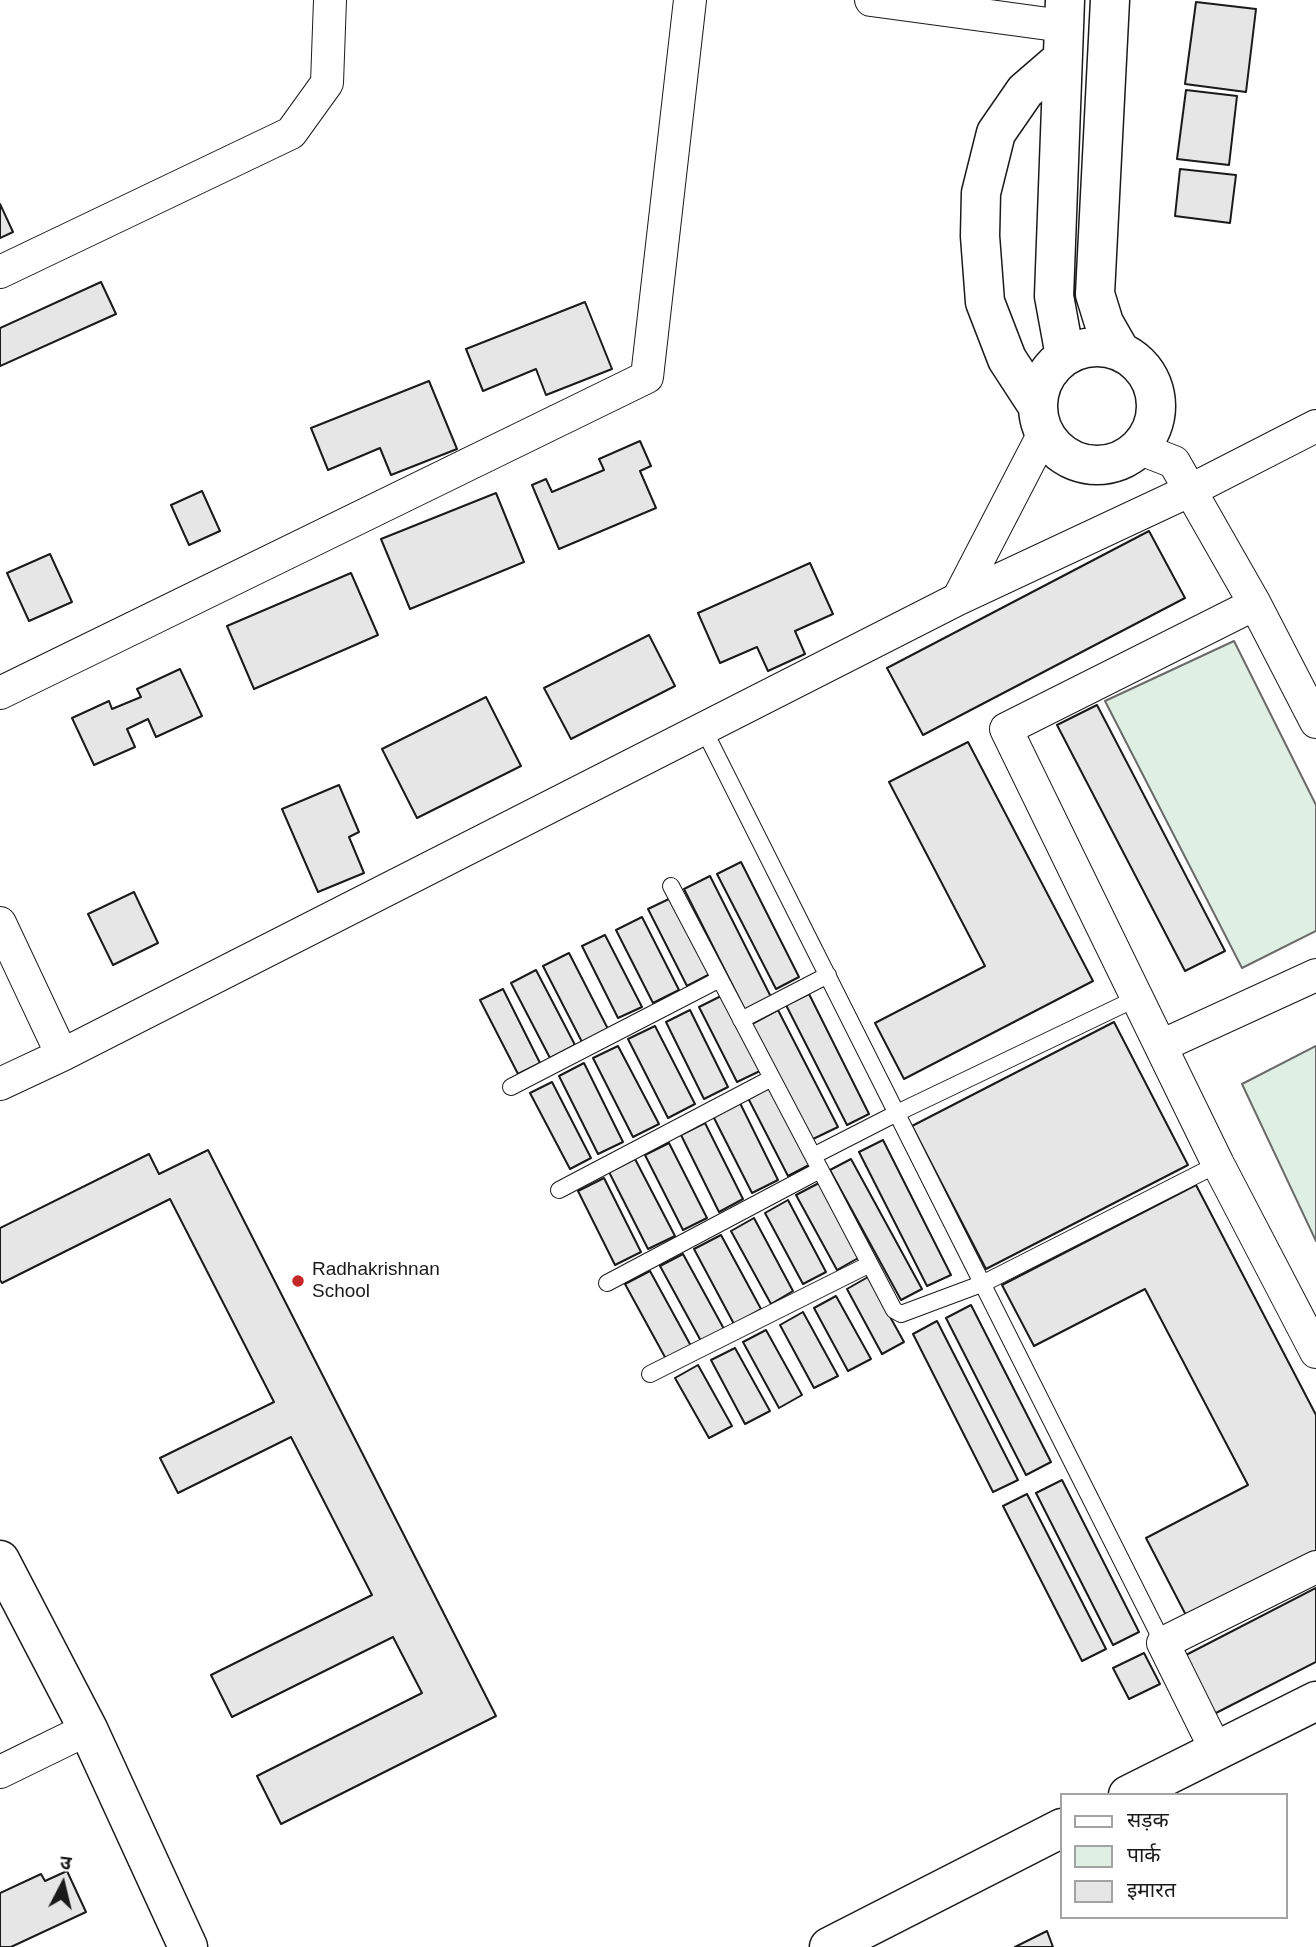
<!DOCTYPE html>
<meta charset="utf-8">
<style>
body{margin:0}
#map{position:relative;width:1316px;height:1947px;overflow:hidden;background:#fff;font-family:Helvetica,"Noto Sans Devanagari",sans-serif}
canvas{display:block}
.legend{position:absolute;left:1060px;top:1793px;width:228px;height:126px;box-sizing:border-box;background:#fff;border:2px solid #a3a3a3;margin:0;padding:9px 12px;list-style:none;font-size:21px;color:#1a1a1a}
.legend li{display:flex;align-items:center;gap:14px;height:35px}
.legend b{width:35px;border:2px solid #a3a3a3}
.north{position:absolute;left:28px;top:1849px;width:70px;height:70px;-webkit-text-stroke:5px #fff;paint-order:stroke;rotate:7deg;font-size:19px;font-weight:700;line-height:28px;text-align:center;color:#1a1a1a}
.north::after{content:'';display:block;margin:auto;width:24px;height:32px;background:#1a1a1a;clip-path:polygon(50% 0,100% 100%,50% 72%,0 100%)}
</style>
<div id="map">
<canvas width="1316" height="1947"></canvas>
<ul class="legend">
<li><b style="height:9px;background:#fff"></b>सड़क</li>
<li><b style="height:19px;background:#e0efe3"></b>पार्क</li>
<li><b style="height:19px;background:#e6e6e6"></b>इमारत</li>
</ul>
<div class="north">उ</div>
</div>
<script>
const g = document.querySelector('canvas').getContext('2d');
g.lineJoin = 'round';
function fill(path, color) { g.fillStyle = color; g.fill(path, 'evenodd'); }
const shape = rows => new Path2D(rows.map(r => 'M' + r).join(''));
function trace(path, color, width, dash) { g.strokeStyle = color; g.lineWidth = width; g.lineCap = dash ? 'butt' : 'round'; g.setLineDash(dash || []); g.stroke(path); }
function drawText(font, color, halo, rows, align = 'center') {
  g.font = font + ' Helvetica,sans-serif'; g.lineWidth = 5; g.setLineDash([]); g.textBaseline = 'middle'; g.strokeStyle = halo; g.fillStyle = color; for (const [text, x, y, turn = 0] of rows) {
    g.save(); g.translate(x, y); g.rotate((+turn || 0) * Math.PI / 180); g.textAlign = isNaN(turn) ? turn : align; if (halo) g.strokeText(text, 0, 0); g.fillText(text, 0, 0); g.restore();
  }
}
const green = shape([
 [1234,641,1316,805,1316,931,1242,968,1105,701,1234,641],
 [1316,1046,1316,1241,1242,1084,1316,1046]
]);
const building = shape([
 [1196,2,1256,9,1246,92,1185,84,1196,2],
 [1186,90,1237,96,1229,165,1177,159,1186,90],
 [1180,169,1236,175,1230,223,1175,216,1180,169],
 [0,204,13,232,0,238,0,204],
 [101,282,116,314,0,366,0,328,101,282],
 [585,302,612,369,546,395,536,369,483,391,466,349,585,302],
 [429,381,457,449,391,475,380,448,328,470,311,428,429,381],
 [640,441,651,466,640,471,656,508,559,549,532,485,546,479,552,492,604,470,599,459,640,441],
 [202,491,220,531,189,545,171,505,202,491],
 [496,493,524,562,410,609,381,539,496,493],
 [1149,531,1185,598,923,735,887,668,1149,531],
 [50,554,72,602,29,621,7,573,50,554],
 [810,563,833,614,795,631,805,654,768,671,757,647,720,663,698,613,810,563],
 [351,573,378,635,254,689,227,626,351,573],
 [649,635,675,686,571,739,544,688,649,635],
 [180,669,202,716,156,737,148,719,127,729,135,747,94,765,72,718,109,701,112,709,141,697,137,689,180,669],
 [486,697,521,766,417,818,382,749,486,697],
 [1097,705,1225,951,1185,971,1057,725,1097,705],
 [968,742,1093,981,904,1079,875,1023,985,966,889,782,968,742],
 [339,785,359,832,349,837,364,873,318,892,282,809,339,785],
 [741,862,799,977,776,989,717,874,741,862],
 [710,876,771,997,745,1010,684,889,710,876],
 [134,892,158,943,113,965,88,914,134,892],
 [671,898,710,974,687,986,648,909,671,898],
 [642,917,679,990,653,1003,616,930,642,917],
 [605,935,642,1007,618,1018,582,946,605,935],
 [569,953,608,1029,582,1042,543,966,569,953],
 [536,970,575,1045,550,1058,511,983,536,970],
 [503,989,540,1063,518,1074,480,1000,503,989],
 [725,994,762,1070,737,1082,699,1007,725,994],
 [809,994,869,1114,847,1125,786,1005,809,994],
 [690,1010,728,1087,704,1099,666,1022,690,1010],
 [778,1010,838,1127,811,1140,752,1024,778,1010],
 [1114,1022,1188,1165,986,1269,912,1126,1114,1022],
 [655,1026,695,1104,668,1118,628,1039,655,1026],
 [618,1046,659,1124,633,1137,593,1058,618,1046],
 [584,1063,623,1142,598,1154,559,1076,584,1063],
 [552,1082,591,1158,570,1169,530,1093,552,1082],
 [772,1086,811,1164,788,1176,748,1098,772,1086],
 [740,1103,778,1180,752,1193,713,1116,740,1103],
 [705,1123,743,1199,719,1212,681,1135,705,1123],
 [883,1140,951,1275,927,1286,859,1152,883,1140],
 [669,1143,707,1218,683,1230,645,1155,669,1143],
 [208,1150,496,1716,281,1824,257,1776,422,1693,393,1637,232,1717,211,1675,372,1595,291,1437,178,1493,160,1458,274,1402,170,1199,2,1283,0,1280,0,1228,149,1154,159,1174,208,1150],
 [635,1159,675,1236,648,1249,609,1172,635,1159],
 [851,1159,922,1289,901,1300,830,1170,851,1159],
 [604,1178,641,1252,615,1265,578,1191,604,1178],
 [819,1183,860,1257,837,1270,796,1195,819,1183],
 [1196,1185,1316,1415,1316,1558,1190,1623,1146,1538,1248,1485,1145,1289,1034,1346,1002,1285,1196,1185],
 [788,1200,826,1272,803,1284,765,1213,788,1200],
 [754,1218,793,1291,771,1304,731,1231,754,1218],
 [721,1235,761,1309,734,1324,694,1249,721,1235],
 [683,1254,724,1329,701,1341,660,1266,683,1254],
 [650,1271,691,1346,666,1359,625,1284,650,1271],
 [868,1277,904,1342,882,1354,847,1289,868,1277],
 [836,1296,871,1359,848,1371,814,1308,836,1296],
 [971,1305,1051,1462,1026,1475,946,1318,971,1305],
 [803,1312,838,1376,814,1388,780,1325,803,1312],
 [937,1321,1018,1480,993,1492,913,1334,937,1321],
 [766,1330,802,1395,779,1408,743,1342,766,1330],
 [735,1348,770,1411,745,1424,711,1360,735,1348],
 [698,1365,732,1426,709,1438,675,1378,698,1365],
 [1062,1480,1139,1632,1113,1645,1036,1493,1062,1480],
 [1027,1494,1106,1649,1082,1661,1003,1506,1027,1494],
 [1316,1588,1316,1662,1214,1714,1184,1656,1316,1588],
 [1144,1653,1160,1684,1129,1699,1113,1668,1144,1653],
 [67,1871,86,1912,11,1947,0,1947,0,1893,41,1874,45,1881,67,1871],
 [1047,1931,1053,1947,1015,1947,1047,1931]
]);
const service = shape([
 [703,728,1163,1643],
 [671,886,894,1310,901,1314,984,1283,1218,1164],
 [741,1020,828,975],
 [511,1087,720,979],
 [813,1156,897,1113,1137,998],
 [559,1190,772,1078],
 [607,1283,820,1170],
 [650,1374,870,1264]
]);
const minor = shape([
 [871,0,1063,26],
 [0,272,291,133,327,83,330,0],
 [1138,448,1174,462,1255,604,1316,722],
 [958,599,1044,433],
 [1255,604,1006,729,1218,1164,1316,1352],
 [0,693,647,377,690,0],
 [0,923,62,1055],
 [1161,1046,1316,975],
 [0,1084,62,1055,958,599,1191,490,1316,426],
 [1216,1750,1163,1643,1316,1567],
 [0,1772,88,1729]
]);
const tertiary = shape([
 [1110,0,1095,294,1104,323,1120,351],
 '1038 406a59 59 0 1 1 118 0a59 59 0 1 1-118 0Z',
 [1065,356,1054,296,1065,0],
 [1037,405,1007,359,985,302,980,236,981,193,996,133,1025,91,1062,59]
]);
const secondary = shape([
 [0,1560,88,1729,188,1947],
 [1128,1795,1316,1701],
 [829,1947,1062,1828]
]);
const markers = [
 [298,1281,7,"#c62828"]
];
const poiNames = [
 ["Radhakrishnan",312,1270],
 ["School",312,1292]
];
fill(green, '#e0efe3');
trace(green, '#6a6a6a', 2);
fill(building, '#e6e6e6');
trace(building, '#1a1a1a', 2);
trace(service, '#1a1a1a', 18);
trace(minor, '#1a1a1a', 34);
trace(tertiary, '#1a1a1a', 41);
trace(secondary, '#1a1a1a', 41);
trace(service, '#fff', 16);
trace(minor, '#fff', 32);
trace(tertiary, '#fff', 38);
trace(secondary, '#fff', 38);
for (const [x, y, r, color] of markers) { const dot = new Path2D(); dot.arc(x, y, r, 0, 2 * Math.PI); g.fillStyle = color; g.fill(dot); trace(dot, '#fff', 2.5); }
drawText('19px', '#1a1a1a', '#fff', poiNames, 'left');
</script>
